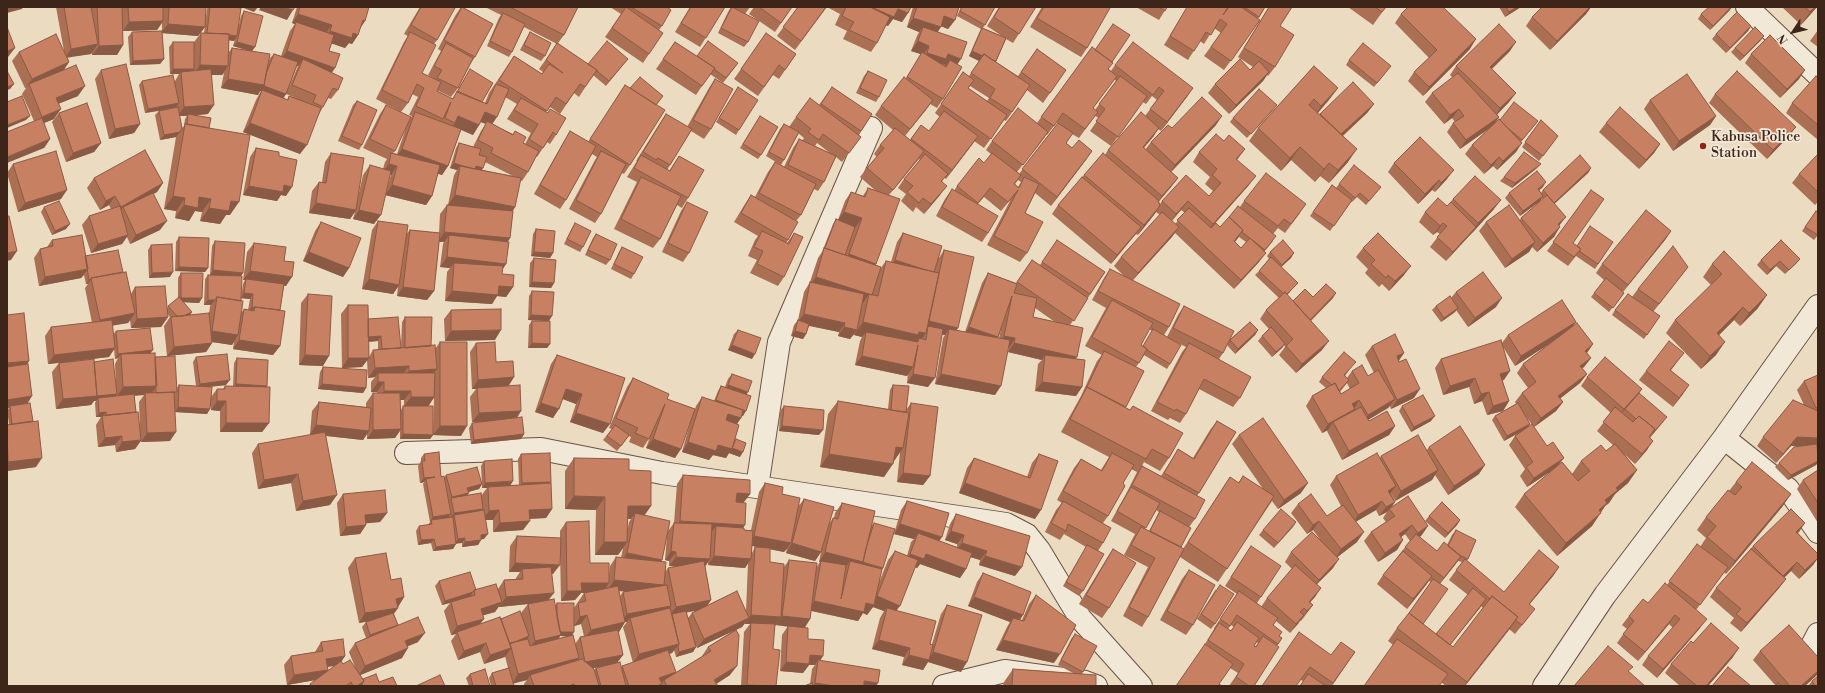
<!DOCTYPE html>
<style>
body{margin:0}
#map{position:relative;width:1825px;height:693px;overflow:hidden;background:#ebdbc1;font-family:"Libre Bodoni",serif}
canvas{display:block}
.frame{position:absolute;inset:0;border:8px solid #3d251a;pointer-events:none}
.north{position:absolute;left:1773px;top:12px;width:40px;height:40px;-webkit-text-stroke:3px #f2e8d7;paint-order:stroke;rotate:235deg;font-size:11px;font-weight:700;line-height:16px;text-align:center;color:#3d251a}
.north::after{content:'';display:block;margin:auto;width:14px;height:18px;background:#3d251a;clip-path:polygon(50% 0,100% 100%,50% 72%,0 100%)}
</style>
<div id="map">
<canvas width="1825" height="693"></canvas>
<div class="frame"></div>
<div class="north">N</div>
</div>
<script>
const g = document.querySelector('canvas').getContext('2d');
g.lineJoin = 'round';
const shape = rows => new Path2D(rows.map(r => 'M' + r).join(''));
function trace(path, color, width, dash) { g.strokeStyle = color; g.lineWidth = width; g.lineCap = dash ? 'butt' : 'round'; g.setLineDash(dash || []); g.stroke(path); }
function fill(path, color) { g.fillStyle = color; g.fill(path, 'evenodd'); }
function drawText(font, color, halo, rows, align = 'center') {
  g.font = font + ' "Libre Bodoni",serif'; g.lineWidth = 3.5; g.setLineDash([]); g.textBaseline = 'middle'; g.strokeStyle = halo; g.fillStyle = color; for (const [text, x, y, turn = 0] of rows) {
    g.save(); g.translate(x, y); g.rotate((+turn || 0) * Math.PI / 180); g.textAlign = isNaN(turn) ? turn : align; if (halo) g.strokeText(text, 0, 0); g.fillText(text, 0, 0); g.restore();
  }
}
const minor = shape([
 [1747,7,1818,75],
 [1724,438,1788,489,1818,532],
 [406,453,541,449,662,473,1006,524,1027,535,1039,550,1080,618,1141,686],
 [757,487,779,342,871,128],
 [944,686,1005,671,1085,682,1096,686],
 [1544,686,1605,595,1724,438,1818,306],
 [1791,686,1818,634]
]);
const wall = shape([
 [56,7,163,7,163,11,163,7,206,7,205,27,198,36,162,33,164,59,160,64,130,65,128,37,132,32,162,31,162,23,157,30,123,31,123,45,117,55,92,55,92,53,91,54,67,57,69,62,63,71,78,96,58,104,54,119,44,123,50,139,44,148,34,121,22,94,26,88,25,88,12,61,19,52,64,51],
 [208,7,233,7,239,25,241,16,244,11,255,47,252,51,267,66,270,58,274,54,281,56,290,31,295,24,292,23,297,7,369,7,365,21,360,28,358,35,352,44,349,43,345,48,332,43,329,51,332,72,338,90,331,99,328,98,318,116,300,154,243,132,256,100,261,91,260,91,258,95,221,88,224,73,222,75,212,75,208,114,196,115,209,128,230,215,226,215,220,224,200,221,202,212,195,211,189,221,175,218,176,211,164,209,176,137,160,140,155,115,159,111,145,113,139,85,142,81,175,81,179,74,170,74,169,47,173,42,194,42,201,33,204,33,207,9],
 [235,39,233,46,245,50,232,48,228,53,229,40,234,41],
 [297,66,298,66,288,90],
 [286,94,296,98,289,96,287,100,283,98],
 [179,116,187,116,185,119,184,126,182,128],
 [420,7,453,7,437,40,434,44,422,73,435,79,428,75,441,51,438,49,455,16,461,7,475,57,471,63,458,88,451,97,437,90,437,91,452,99,457,92,470,69,482,102,485,103,489,93,514,56,542,74,543,72,539,69,557,44,524,27,512,52,509,57,487,46,499,18,501,15,485,7,578,7,564,35,558,43,588,64,628,59,606,86,593,75,579,97,574,93,560,114,550,107,546,112,556,135,550,144,547,142,537,157,536,156,528,172,522,181,520,180,515,207,513,211,510,238,508,241,506,264,502,270,502,274,513,287,506,297,497,296,492,304,445,301,447,272,450,268,440,267,443,244,444,242,439,242,434,291,427,300,397,296,398,287,393,294,362,289,372,230,378,221,407,233,410,230,439,233,440,214,447,205,452,205,448,205,454,175,457,170,450,168,456,148,459,143,473,147,481,131,486,124,481,122,473,135,461,130,448,166,442,175,438,174,432,196,426,205,385,195,391,175,390,175,374,224,353,219,355,212,350,219,309,213,312,191,319,182,322,182,325,162,331,153,358,197,363,175,370,165,383,169,385,162,387,159,363,148,380,114,386,105,410,119,412,116,409,115,418,97,412,94,408,103,401,112,376,99,404,42,408,36,404,34],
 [505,97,517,104,507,119,531,133,525,144,523,143,515,131,513,134,492,124],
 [407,125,397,154,393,153,395,151],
 [485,162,513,176,482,170],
 [610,7,667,7,662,26,659,30,649,54,643,63,605,37,621,14],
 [690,7,725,7,700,47,675,32],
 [731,7,750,7,745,14,748,42,744,47,718,33,728,12],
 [754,7,792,7,775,32,749,14],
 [798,7,911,7,908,13,902,22,893,19,888,26,886,25,877,43,871,52,843,39,847,31,835,25,840,14,827,7,795,50,777,36],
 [913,7,959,7,955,20,948,29,941,26,938,32,958,64,943,99,937,108,930,104,905,136,910,140,921,125,929,131,940,117,935,113,963,72,969,76,979,61,969,56,979,33,981,29,957,16,961,7,995,7,983,28,1002,36,987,26,999,7,1036,7,1013,43,1006,39,996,62,1018,76,1037,49,1066,70,1043,103,1027,90,1006,121,1004,120,984,148,974,141,946,179,944,178,942,182,940,195,924,214,916,207,913,212,901,201,906,194,898,188,904,179,920,160,919,159,889,195,876,264,876,265,880,269,886,261,891,262,897,242,903,233,939,258,944,250,958,328,956,330,965,332,982,283,988,273,1016,283,1032,260,1040,265,1057,240,1105,272,1070,325,1076,359,1082,387,1076,396,1035,391,1038,364,1042,360,1008,352,1009,348,1008,348,995,395,935,384,943,338,945,335,942,335,928,387,907,383,908,373,907,376,855,365,860,341,862,337,854,335,855,333,850,339,838,336,839,332,809,326,806,334,803,339,791,336,794,325,798,320,804,292,810,282,818,258,822,252,833,224,836,219,838,220,845,201,851,192,863,196,868,188,876,191,860,177,867,168,877,157,874,154,880,145,893,130,875,115,881,106,906,78,921,54,911,51,917,36,919,32,907,27],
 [970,86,989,98,987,101,968,88],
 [1035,308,1055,322,1033,317],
 [1001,329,999,338,998,338],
 [1042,7,1109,7,1087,48,1081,57,1030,27],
 [1136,7,1167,7,1159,20],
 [1187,7,1265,7,1258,19,1260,20,1224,70,1204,56,1221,33,1214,28,1204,44,1200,41,1188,60,1164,45],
 [1269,7,1292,7,1280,26,1275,67,1268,76,1267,75,1263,81,1229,114,1208,93,1215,84,1250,70,1253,67,1238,57],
 [1348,7,1386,7,1373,25],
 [1499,7,1521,7,1505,17],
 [1542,7,1591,7,1586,14,1550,50,1526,26,1532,17],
 [1732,7,1729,11,1710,30,1698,19,1701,14],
 [1782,7,1817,7,1801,25],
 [1401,14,1470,49,1423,96,1408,81,1414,72,1429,58,1395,23],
 [1751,26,1748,31,1726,53,1712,39,1716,34],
 [1818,30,1818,47,1810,41],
 [530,32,545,56,541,61,520,50,527,37],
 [766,33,796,54,779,79,773,75,758,96,734,79],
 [1761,40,1740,61,1731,52,1735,48],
 [675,42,697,56,738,63,723,83,710,74,696,95,656,69],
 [1092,47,1112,62,1108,69,1111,71,1115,65,1193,88,1161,131,1158,129,1153,137,1144,148,1145,150,1151,142,1172,128,1216,125,1171,172,1178,178,1171,187,1159,201,1160,204,1162,201,1209,196,1213,191,1205,184,1210,177,1193,162,1199,152,1224,141,1245,149,1237,160,1249,185,1211,228,1220,227,1240,207,1244,201,1300,213,1285,233,1278,228,1273,234,1273,241,1264,252,1259,262,1234,289,1175,233,1133,280,1169,327,1164,335,1167,337,1178,315,1184,306,1229,340,1250,322,1258,330,1255,335,1235,354,1227,345,1223,353,1219,359,1240,398,1233,407,1199,389,1186,414,1180,423,1170,418,1168,420,1151,411,1182,352,1186,347,1172,340,1170,364,1167,369,1144,355,1136,367,1144,371,1125,408,1130,410,1133,406,1169,458,1160,471,1144,462,1142,466,1161,476,1172,459,1178,449,1193,458,1210,430,1217,421,1236,432,1197,496,1195,519,1189,527,1181,547,1183,549,1230,477,1238,483,1243,476,1263,489,1232,444,1239,435,1301,493,1278,509,1272,501,1218,582,1180,557,1148,617,1142,627,1123,616,1148,567,1124,555,1135,534,1111,521,1126,494,1137,472,1131,469,1123,483,1108,516,1103,523,1103,543,1098,551,1083,591,1079,596,1063,586,1086,547,1064,534,1060,540,1045,532,1056,510,1062,503,1057,500,1074,468,1081,459,1101,470,1109,457,1061,432,1081,396,1097,361,1102,355,1085,346,1106,308,1092,300,1104,278,1110,269,1124,276,1114,266,1121,257,1160,215,1156,212,1138,235,1136,234,1111,264,1052,214,1058,205,1084,175,1105,155,1108,150,1145,116,1157,100,1152,96,1146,104,1143,102,1111,146,1090,131,1099,118,1095,116,1079,138,1072,134,1066,143,1072,148,1092,151,1051,206,1035,193,1025,213,1027,253,1020,262,987,245,1011,199,1001,211,984,197,978,204,988,233,982,242,936,216,945,199,952,189,954,191,957,186,984,163,991,154,986,150,992,141,1037,123],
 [1114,79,1116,81,1095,110,1093,108],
 [1057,122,1058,123,1019,174,1017,172,1046,134,1047,135],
 [1018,180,1021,182,1018,187,1015,184],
 [1181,210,1185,213,1175,224,1172,221],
 [1239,237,1246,242,1241,248,1235,242],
 [1149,329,1152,331,1143,346,1141,345],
 [1156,510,1159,512,1157,516,1149,531,1145,529],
 [1510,51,1492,69,1516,93,1509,102,1497,114,1499,117,1493,125,1538,121,1521,142,1516,152,1497,170,1493,166,1484,174,1465,154,1472,145,1492,126,1460,149,1447,132,1453,123,1455,122,1452,118,1444,124,1425,102,1432,93,1453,78,1450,75,1456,66],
 [1751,54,1799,79,1780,98,1745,63],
 [1349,60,1391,66,1374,87,1346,65],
 [1314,66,1338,88,1328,101,1318,113,1319,114,1374,104,1367,113,1343,136,1348,162,1329,183,1320,176,1315,182,1291,160,1281,171,1249,141,1258,128],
 [101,70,140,124,134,133,109,139,95,79],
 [868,71,879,97,876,102,856,93,864,76],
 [1818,78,1818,140,1786,113,1792,103],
 [715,79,711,129,704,139,691,131,667,170,669,171,679,156,688,198,682,208,677,205,660,239,653,248,614,229,635,186,637,182,627,177,637,161,636,161,660,123,666,114,687,127,709,88],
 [625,85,656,105,630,165,624,174,622,173,601,214,595,223,569,209,595,160,597,157,592,154,566,200,560,209,534,194,564,141,570,131,588,142],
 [738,87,739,130,736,135,716,122],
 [832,87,872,114,859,135,861,137,842,162,836,157,824,182,818,191,814,189,801,215,796,221,788,240,786,243,787,243,794,233,784,277,778,286,750,273,757,260,748,256,755,240,758,236,734,222,745,204,751,195,755,197,768,172,775,162,784,167,793,148,799,139,802,141,804,138,798,133,784,160,781,165,766,156,780,129,784,124,789,127,796,117,819,105],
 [817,143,830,153,815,146],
 [1715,94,1789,136,1767,159,1709,103],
 [1650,100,1716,116,1710,125,1673,151,1644,109],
 [357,101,362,145,359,150,338,141,353,105],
 [1273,110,1247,138,1230,122,1233,118],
 [59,113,101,143,94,152,66,162,52,122],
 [760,116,761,155,758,159,740,148],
 [1541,120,1558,136,1539,161,1522,147],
 [1606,123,1660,144,1654,153,1639,169,1599,132],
 [256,148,279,156,286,196,281,195,277,201,243,195,250,157],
 [1818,154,1818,202,1815,205,1792,183,1799,174],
 [1394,163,1447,179,1435,192,1432,190,1418,204,1388,172],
 [13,164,61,199,18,212,7,173],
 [1537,168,1512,188,1500,181,1504,177],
 [1591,168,1588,173,1554,204,1559,226,1554,237,1537,252,1532,247,1529,252,1505,268,1479,231,1486,222,1520,220,1521,218,1543,199,1542,198,1540,201,1520,216,1505,198,1509,193,1543,187,1539,190,1541,193,1543,190],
 [94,178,163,183,157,192,153,194,160,230,130,244,127,237,122,244,91,253,82,225,89,216,111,209,109,205,100,210,87,188],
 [1339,184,1381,187,1366,205,1357,197,1352,202,1351,202,1330,231,1310,216,1332,185,1336,188],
 [1591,190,1573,243,1577,246,1613,242,1595,269,1576,256,1568,266,1547,251],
 [1453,199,1494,209,1473,232,1469,236,1446,261,1430,247,1440,234,1437,232,1433,235,1419,222,1425,212,1447,206],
 [687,202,689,253,683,262,662,252,681,211],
 [44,207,66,229,52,235,41,212],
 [1816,211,1818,235,1814,240,1802,231],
 [321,222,349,268,343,277,303,261,315,231],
 [575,223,583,247,580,252,564,244,572,228],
 [536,229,553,253,550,258,531,256,533,234],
 [1671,231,1665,240,1623,292,1624,293,1609,312,1591,297,1604,280,1596,273,1602,264],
 [596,234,610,260,606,265,585,255,593,238],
 [179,237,208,268,205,272,175,271,176,242],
 [52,240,85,256,123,272,131,294,135,287,167,308,178,298,178,278,181,273,202,298,199,303,184,302,191,315,209,314,210,306,211,305,204,305,205,279,208,275,210,275,212,246,215,241,243,273,241,276,241,301,242,312,244,309,248,310,250,299,241,298,243,284,245,280,243,280,247,252,254,243,284,261,286,286,284,285,280,310,280,346,273,355,233,349,234,342,232,345,212,342,212,343,206,352,167,356,164,326,170,317,167,313,168,317,161,327,131,328,130,320,128,323,112,325,113,335,116,331,151,353,155,358,177,388,179,385,196,386,193,362,196,357,226,385,210,387,211,397,217,389,223,389,225,386,233,387,234,363,237,358,267,386,266,387,269,423,262,432,220,432,220,411,211,410,211,405,207,414,175,412,170,441,141,442,141,441,135,449,116,452,115,445,98,447,96,425,101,417,96,417,95,403,96,401,94,401,91,405,56,409,52,372,59,363,48,364,45,336,51,327,92,323,85,288,88,284,86,284,84,275,81,278,39,286,34,258,40,249,47,247],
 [114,349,115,359,118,358,115,364,116,385,94,362,73,361,109,357],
 [144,395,139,402,140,431,136,412,134,396],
 [151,245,170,277,149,278,148,250],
 [622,247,634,274,631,279,611,269,619,252],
 [1363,248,1404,275,1389,291,1382,284,1379,287,1365,273,1368,269,1356,257],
 [1270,252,1291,258,1281,267,1298,283,1294,287,1287,295,1293,301,1313,297,1333,298,1311,321,1322,350,1296,373,1279,355,1285,347,1284,345,1282,348,1272,357,1258,341,1262,336,1269,329,1260,319,1266,310,1279,298,1255,275,1259,271,1269,259,1267,256],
 [534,258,554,283,551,288,529,287,530,263],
 [1800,259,1796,264,1785,274,1776,266,1767,275,1757,265,1761,260],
 [1712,264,1758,308,1740,326,1734,320,1719,335,1716,355,1701,369,1666,333,1675,320,1711,285,1703,277],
 [1688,267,1653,312,1660,316,1644,339,1612,315,1615,310,1632,297,1638,289],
 [532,291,549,321,550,344,547,348,528,348,529,325,532,321,548,321,528,320,529,296],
 [1456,292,1496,307,1468,327,1456,310,1455,312,1441,322,1432,310,1436,306,1451,298],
 [308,294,323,366,299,365,301,303],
 [348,305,368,319,401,348,402,322,405,317,435,349,440,342,461,436,433,435,434,398,428,406,433,435,430,439,400,439,400,431,395,438,367,439,367,434,363,440,326,436,330,505,296,511,291,483,258,489,252,453,258,444,313,435,310,434,312,411,319,402,366,407,366,403,373,393,377,393,377,392,371,392,371,382,375,377,368,378,367,360,362,367,342,368,341,314],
 [378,341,378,350,373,350,369,357,368,342],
 [400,400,404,400,404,406,403,406,401,410],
 [451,310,495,340,445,341,444,319],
 [7,315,29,361,27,364,28,403,33,421,32,422,36,467,7,471,7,425,9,424,7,410,9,408,7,408],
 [1576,322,1571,328,1593,344,1587,353,1591,358,1584,367,1582,368,1587,374,1580,383,1560,398,1563,402,1556,411,1534,427,1523,413,1530,424,1528,426,1559,465,1572,474,1581,461,1606,451,1613,445,1597,431,1611,413,1581,386,1587,377,1642,389,1639,393,1664,421,1650,438,1647,450,1635,464,1624,454,1637,470,1628,483,1615,494,1609,503,1605,506,1592,526,1557,556,1515,507,1524,494,1553,470,1527,487,1520,476,1525,469,1509,445,1515,436,1518,433,1504,441,1492,420,1495,416,1516,404,1515,402,1522,393,1528,388,1517,373,1523,364,1557,339,1515,366,1503,347,1504,380,1502,380,1509,401,1503,411,1487,415,1482,401,1474,404,1469,387,1443,395,1435,368,1441,359,1502,343,1508,335],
 [738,330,752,359,728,350,734,334],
 [476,343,496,362,514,377,508,386,521,411,517,418,524,434,521,439,471,444,469,428,472,423,482,422,472,422,470,397,476,389,472,389,470,352],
 [1372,346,1404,353,1399,360,1414,398,1391,409,1390,406,1388,408,1368,420,1369,421,1395,426,1389,435,1342,460,1327,431,1328,430,1322,433,1306,406,1312,396,1326,388,1319,382,1322,377,1352,366,1345,376,1347,378,1352,371,1368,376,1374,373,1365,355],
 [1347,383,1350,389,1341,394,1340,392],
 [557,355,625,378,603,433,570,422,576,404,563,399,553,418,535,412,551,364],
 [1677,362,1671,370,1683,394,1673,407,1639,380,1646,371],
 [323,367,366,388,363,393,318,389,320,372],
 [732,374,746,395,743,416,742,415,741,418,737,424,735,440,740,457,729,453,726,458,713,455,709,460,682,452,690,423,675,458,646,448,650,437,643,448,629,442,631,437,629,436,617,451,603,440,612,429,609,428,627,387,633,378,667,399,695,409,696,406,702,397,714,401,718,391,721,386,725,387,728,379],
 [1818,375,1816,465,1788,480,1775,467,1779,463,1798,446,1791,446,1776,463,1757,446,1763,437,1804,405,1797,390,1804,381],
 [893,385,906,410,911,403,930,476,923,485,897,482,900,452,894,461,893,461,884,477,820,467,828,414,838,401,888,409,890,390],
 [784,406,819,435,779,431,780,411],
 [1402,406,1431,421,1411,432,1399,411],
 [1429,447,1479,474,1448,495,1435,475,1432,480,1395,501,1391,493,1395,502,1391,508,1428,526,1421,536,1419,537,1437,551,1447,545,1452,535,1456,530,1468,559,1467,561,1504,592,1559,567,1553,576,1529,605,1528,618,1515,634,1509,629,1465,686,1446,686,1388,641,1397,628,1409,613,1431,582,1429,581,1407,609,1377,584,1383,575,1410,541,1405,534,1401,537,1403,540,1397,550,1378,562,1364,541,1371,532,1386,522,1383,518,1387,512,1379,516,1376,510,1355,522,1357,542,1337,557,1333,568,1317,584,1315,597,1310,602,1313,605,1306,614,1301,621,1300,620,1290,633,1276,621,1273,625,1282,632,1279,636,1282,638,1277,646,1254,686,1229,686,1238,673,1230,668,1219,684,1176,686,1202,649,1214,629,1214,628,1237,594,1225,586,1251,546,1261,597,1257,603,1261,607,1267,598,1292,569,1285,562,1291,552,1321,541,1313,530,1307,534,1291,513,1298,504,1327,516,1341,506,1330,485,1336,476,1380,458,1381,456,1427,450],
 [1458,561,1462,562,1449,580,1468,595,1436,634,1423,624,1440,584],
 [1481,606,1483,608,1453,647,1450,645],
 [1231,625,1234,627,1231,631,1228,629],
 [1256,642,1258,643,1255,647,1254,646],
 [424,454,441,477,444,478,446,475,482,484,481,466,484,461,511,485,519,485,518,459,521,454,551,482,550,483,552,509,546,518,529,519,523,530,493,532,493,520,485,520,484,539,481,539,481,540,478,545,462,547,462,543,456,543,453,549,433,551,431,543,418,545,416,531,419,526,428,525,430,522,423,484,424,482,420,483,418,466,421,461,421,458],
 [482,484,482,488,487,488,481,496,467,495,469,493,469,492,479,489],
 [1039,454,1035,519,959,493,967,468,974,458,1027,477,1032,463],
 [574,458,629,470,651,506,644,515,668,531,674,523,677,484,683,475,750,494,744,502,743,528,744,530,751,530,759,492,765,483,782,494,798,507,804,499,829,524,833,518,834,518,835,513,842,503,871,526,874,523,883,568,881,571,878,585,888,560,895,551,907,556,911,542,914,539,894,534,901,510,907,501,939,541,957,548,957,544,945,540,950,524,956,514,1015,576,979,565,980,560,970,557,966,569,960,578,920,564,917,568,915,567,896,611,930,644,932,644,941,614,947,605,961,672,928,662,923,670,902,665,904,657,872,649,880,618,884,611,873,607,867,615,863,613,858,621,811,611,810,619,805,627,808,639,820,661,878,683,804,686,810,684,812,669,815,665,809,665,803,673,780,671,782,635,788,626,776,625,774,626,773,649,776,686,741,686,744,632,750,624,745,624,745,623,742,627,736,630,730,675,716,684,718,686,524,686,524,684,527,680,513,683,514,686,491,686,489,678,492,673,508,668,505,656,484,664,480,652,458,660,451,641,456,634,451,635,444,611,450,603,442,605,435,586,439,581,476,590,498,589,504,580,516,579,516,578,520,572,509,572,510,546,517,536,560,538,560,531,566,522,590,563,609,575,610,566,616,557,621,558,623,548,618,555,595,555,596,510,565,509,565,471],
 [628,519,631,519,629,522,628,528],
 [667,535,665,560,669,561,669,566,675,566,668,568,666,571,661,562,662,560],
 [752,546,763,548,755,547,752,553],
 [770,549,784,552,787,549,786,553,815,561,821,552,819,562,820,562,816,568,789,560,784,567,770,562],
 [560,550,561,601,575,600,581,593,585,593,584,593,574,608,557,603,555,606,549,600,552,574,553,574],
 [708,562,708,565,745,568,748,563,746,611,707,605,711,600,705,567],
 [619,591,627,591,623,592,620,596],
 [528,604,521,613,480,624,483,615,495,612,499,606,499,607],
 [696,610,692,613,688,618,686,612],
 [625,622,627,622,623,627,633,663,622,666,621,668,617,663,623,655,618,632,619,632],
 [581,624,584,636,580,637,575,644,572,636,574,626],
 [733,631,708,647,702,656,702,657,674,674,669,654,672,653,674,650,676,657,693,652,696,647,694,642,697,648],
 [560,636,568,636,559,639],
 [603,666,596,668,594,670,593,668],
 [1818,470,1818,523,1797,489,1803,480],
 [1736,482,1791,494,1782,507,1726,574,1724,572,1696,610,1700,628,1657,678,1642,665,1648,656,1673,628,1669,624,1638,661,1617,643,1627,629,1622,625,1629,616,1648,603,1667,585,1697,544,1700,547,1706,538,1697,530,1706,517,1729,491],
 [343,494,387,513,380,522,366,523,366,525,360,534,340,536,337,503],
 [1429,516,1460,520,1457,525,1445,538,1425,521],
 [1296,522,1274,548,1259,535,1263,530],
 [1798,533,1818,554,1818,558,1813,565,1799,579,1791,571,1784,578,1786,579,1779,588,1741,632,1730,623,1734,618,1710,597,1716,588,1753,546],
 [1113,549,1109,608,1102,618,1079,604,1107,558],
 [355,558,391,580,404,597,398,607,398,608,394,614,398,625,418,642,408,646,402,658,360,675,363,679,379,682,397,686,308,686,310,684,315,680,287,685,284,665,291,656,315,652,321,642,345,656,341,662,343,664,355,667,349,652,355,643,366,638,362,627,366,622,370,621,359,623,348,568],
 [335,666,327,671,328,670,327,667],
 [1189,570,1193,625,1186,635,1160,620,1182,579],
 [983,573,1023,615,1020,620,1022,620,1029,604,1036,595,1054,663,996,650,1007,627,1010,622,968,606,977,582],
 [1216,589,1215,624,1211,629,1197,619],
 [1075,634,1083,672,1082,674,1096,686,1003,686,1004,682,1013,669,1073,673,1058,665,1071,639],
 [1693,643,1733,657,1708,686,1680,686,1665,673,1671,664],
 [1760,651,1818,674,1805,686,1776,686,1753,660],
 [1355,652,1332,686,1300,686,1303,681,1301,680,1262,686,1331,655],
 [470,674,490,686,469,686,466,678],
 [1812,681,1818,686,1808,686]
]);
const shadedWall = shape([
 [7,7,23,7,22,9,7,13],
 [241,7,258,7,254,12],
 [261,7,283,7,293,10,287,20,259,10],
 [871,7,898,9,908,13,902,22,893,19,888,26,865,16],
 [1517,7,1521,7,1505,17,1509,12],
 [1590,7,1591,7,1586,14,1550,50,1557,41],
 [1732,7,1729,11,1710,30,1713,26],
 [1815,7,1817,7,1801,25,1810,12],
 [298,14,332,25,325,34,296,22,295,24,292,23],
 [944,16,955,20,948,29,938,25],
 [913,18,941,27,934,36,923,27,919,32,907,27],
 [363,20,365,21,359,30],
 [163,21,157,30,123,31,129,22],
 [168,24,205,27,198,36,161,33],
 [1751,26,1748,31,1726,53,1730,48],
 [330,31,353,33,358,35,352,44,349,43,345,48,324,41],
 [207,33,237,36,234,41,204,37],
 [1764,36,1761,40,1740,61,1744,56],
 [1476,39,1470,49,1423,96,1429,87],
 [918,41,929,46,923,55,911,51],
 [237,42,255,47,252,51,233,46],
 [1516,42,1510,51,1484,76,1490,67],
 [98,44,91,54,65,58,71,49],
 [123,45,117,55,92,55,99,46],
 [15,48,8,57,7,57,7,51],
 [287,51,335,68,329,77,303,59,298,66,280,60],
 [972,51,983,56,979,61,969,56],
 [927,53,948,54,961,59,955,68,950,60,947,65,943,64,921,62],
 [164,59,160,64,130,65,133,61],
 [69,62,63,71,29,84,25,88,32,79],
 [200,65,228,66,222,75,193,75],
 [173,69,194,69,191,74,181,72,179,74,170,74],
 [1805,70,1799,79,1780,98,1787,89],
 [1269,72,1263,81,1229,114,1236,105],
 [228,79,264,85,286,94,283,99,260,91,258,95,221,88],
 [14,84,10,89,7,90,7,87],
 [85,86,78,96,50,107,56,98],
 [1193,88,1187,97,1161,131,1167,122],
 [1338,88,1328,101,1312,119,1321,106],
 [1516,93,1509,102,1494,118,1500,108],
 [933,100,926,110,903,138,910,129],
 [179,103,176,107,145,113,148,109],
 [1374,104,1367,113,1333,144,1340,135],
 [214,105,208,114,188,116,188,114,187,116,178,116,184,107],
 [61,109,54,119,36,126,42,117],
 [1459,109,1452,118,1444,124,1450,115],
 [485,112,497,117,491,126,487,121,486,124,478,121],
 [30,116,26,120,7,128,7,125],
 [458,116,479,125,473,135,453,126,455,123],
 [1222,116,1216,125,1169,174,1175,165],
 [1716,116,1710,125,1673,151,1679,141],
 [1499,117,1493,126,1460,149,1466,140],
 [250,123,307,145,300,154,243,132],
 [140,124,134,133,109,139,115,129],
 [1796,127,1789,136,1767,159,1773,150],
 [1159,128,1153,137,1136,156,1143,147],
 [180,132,176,137,160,140,164,135],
 [1048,132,1042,141,1016,174,1023,165],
 [978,136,972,145,946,179,952,170],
 [50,139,44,148,7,163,7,157],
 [101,143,94,152,66,162,73,153],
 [1522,143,1516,152,1497,170,1503,161],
 [1660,144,1654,153,1639,169,1646,160],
 [1300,147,1291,160,1281,171,1290,158],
 [402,149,448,166,442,175,395,158],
 [1245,149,1238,158,1230,168,1236,159],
 [1357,149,1348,162,1329,183,1338,170],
 [1092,151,1086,160,1051,206,1057,197],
 [1499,157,1493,166,1484,174,1491,165],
 [454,163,476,166,483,168,480,173,460,166,457,170,450,168],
 [1329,163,1320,176,1315,182,1324,169],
 [389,164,397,166,391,175,382,173],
 [1541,164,1537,168,1512,188,1515,183],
 [1591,168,1588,173,1551,207,1554,203],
 [1454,170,1447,179,1435,192,1441,183],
 [1256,176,1249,185,1206,233,1213,224],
 [1178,178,1171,187,1155,206,1162,196],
 [1439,180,1432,190,1418,204,1425,194],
 [1546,182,1543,187,1535,194,1538,189],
 [163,183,157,192,125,210,123,207,118,214,115,216,121,207],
 [284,185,292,187,286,196,281,195,277,201,243,195,249,186],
 [392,185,432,196,426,205,385,195],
 [947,186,940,195,924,214,931,204],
 [67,190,61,199,18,212,25,203],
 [455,195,515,207,508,217,448,205],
 [115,196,109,205,100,210,106,201],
 [173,196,185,198,176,211,164,209],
 [1543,196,1540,201,1520,216,1523,211],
 [199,197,211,199,202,212,195,211,189,221,175,218,184,205],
 [1501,200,1494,209,1473,232,1469,236,1446,261,1453,252,1475,228,1478,223],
 [231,201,239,202,230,215,226,215,220,224,200,221,209,208],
 [1188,201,1181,210,1169,223,1176,214],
 [316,203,356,210,350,219,309,213],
 [1160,206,1154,215,1138,235,1144,225],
 [359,210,381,215,374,224,353,219],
 [844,212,862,218,855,228,837,221],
 [1566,217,1559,226,1558,224],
 [167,221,160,230,130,244,136,235],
 [1443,223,1437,232,1433,235,1440,226],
 [70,224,66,229,52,235,55,231],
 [1141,227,1134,236,1111,264,1117,255],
 [1179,227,1172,237,1131,282,1138,273],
 [1560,227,1554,237,1537,252,1543,243],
 [1243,230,1237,239,1228,250,1234,241],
 [1671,231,1665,240,1621,294,1628,285],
 [444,232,510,238,504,248,449,235,444,242,438,242],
 [128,235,122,244,91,253,98,244],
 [1535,242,1529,252,1505,268,1512,259],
 [17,251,11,260,7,261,7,253],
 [309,252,349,268,343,277,303,261],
 [534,252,553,253,550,258,531,256],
 [1266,253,1259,262,1234,289,1241,280],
 [1294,253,1291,258,1278,270,1282,265],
 [849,254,876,264,870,273,842,263],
 [447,257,506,264,500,273,454,263,450,268,440,267],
 [895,260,934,273,888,270],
 [1780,261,1776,266,1767,275,1770,270],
 [1411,266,1404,275,1389,291,1395,281],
 [179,267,208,268,205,272,175,271],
 [88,269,81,278,39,286,45,277],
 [213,270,243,273,239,278,210,275],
 [250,271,292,277,286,286,246,280,246,279,245,280,243,280],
 [173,272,170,277,149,278,152,273],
 [816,277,869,294,863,303,809,286],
 [91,279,88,284,86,284,89,280],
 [369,279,399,285,393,294,362,289],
 [532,282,554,283,551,288,529,287],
 [1298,283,1294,287,1282,301,1285,296],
 [499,286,513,287,506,297,497,296,492,304,445,301,452,291],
 [403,287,434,291,427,300,397,296],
 [244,293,253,294,250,299,241,298],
 [1336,293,1333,298,1306,325,1310,321],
 [1767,295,1758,308,1740,326,1749,313],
 [181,298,202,298,199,303,178,302],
 [1502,298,1496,307,1468,327,1475,318],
 [208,300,215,300,211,305,204,305],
 [252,307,254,308,251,312,248,312],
 [1743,307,1734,320,1708,346,1717,333],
 [1458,308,1455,312,1441,322,1444,318],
 [192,312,189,317,178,317],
 [135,313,128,323,93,329,100,320],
 [804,314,845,323,839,332,797,323],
 [531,315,552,316,549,321,528,320],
 [168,317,161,327,131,328,137,319],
 [929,321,958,328,952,337,949,329,945,335,927,331,928,326,925,331],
 [863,322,919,332,926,333,917,346,919,338,914,346,866,332,862,337,854,335],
 [1576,322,1569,331,1515,366,1521,356],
 [844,327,857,330,850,339,838,336],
 [969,327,998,337,991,347,963,336],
 [501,330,495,340,445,341,451,331],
 [1258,330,1255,335,1235,354,1238,349],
 [212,331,238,335,232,345,206,341],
 [795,331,806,334,803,339,791,336],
 [381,336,378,341,364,342,368,337],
 [1004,336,1015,338,1009,348,997,345],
 [239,340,280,346,273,355,233,349],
 [1329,341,1322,350,1296,373,1302,364],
 [1725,342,1716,355,1701,369,1710,356],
 [212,343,206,352,167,356,174,347],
 [532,343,550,344,547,348,528,348],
 [1014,343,1077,357,1071,366,1045,355,1042,360,1008,352],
 [1285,344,1282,348,1272,357,1276,352],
 [1593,344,1586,354,1585,351],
 [732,345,755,354,752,359,728,350],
 [115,348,109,357,48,364,54,355],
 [153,350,149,355,121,354,118,358,115,359,118,354],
 [1404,353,1398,362,1397,356],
 [1684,353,1677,362,1664,379,1670,370],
 [305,355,329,356,323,366,299,365],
 [862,356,913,367,907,376,855,365],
 [348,358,369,358,362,367,342,368],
 [1591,358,1584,367,1574,375,1580,366],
 [29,361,23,370,7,372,7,363],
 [409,366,402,375,378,373,375,377,368,378,375,368],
 [437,369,430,378,402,380,409,371],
 [1510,371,1504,380,1494,383,1500,374],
 [913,374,935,378,928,387,907,383],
 [941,374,1001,386,995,395,935,384],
 [1587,374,1580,383,1552,405,1558,396],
 [514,377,508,387,477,388,476,389,472,389,478,380],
 [1475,378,1469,387,1443,395,1450,386],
 [230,380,226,385,196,388,200,384],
 [378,382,384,382,377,392,371,392],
 [1042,382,1082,387,1076,396,1035,391],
 [236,384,267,386,263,391,233,389],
 [322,384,366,388,363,393,318,389],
 [728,385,748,392,745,397,725,390],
 [1689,385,1683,394,1673,407,1679,398],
 [157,386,150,395,145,393,144,395,117,396,123,387],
 [566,389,582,394,576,404,560,398],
 [1420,389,1414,398,1391,409,1397,400],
 [1642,389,1635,398,1617,418,1624,409],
 [384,391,411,391,404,400,377,400],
 [1489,392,1482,401,1474,404,1481,394],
 [117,394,114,399,98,398,96,401,94,401,91,405,56,409,63,399],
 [32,396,26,406,10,406,9,408,7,408,7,400],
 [411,397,434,397,428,407,404,406],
 [1395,399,1388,408,1361,424,1368,415],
 [716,400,746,411,743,416,713,405],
 [1359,400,1353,410,1352,404],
 [217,401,226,401,220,411,211,410],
 [1509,401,1503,411,1487,415,1493,406],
 [1563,402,1556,411,1534,427,1541,418],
 [541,403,559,409,553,418,535,412],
 [178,407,210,409,207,414,175,412],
 [1355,409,1349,418,1333,422,1328,430,1322,433,1328,424],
 [521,411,515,420,472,422,479,413],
 [106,412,102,417,102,416,101,417,96,417,99,413],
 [576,413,610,424,603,433,570,422],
 [728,414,741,418,734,428,722,423],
 [1435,416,1431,421,1411,432,1414,427],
 [226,423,269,423,262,432,220,432],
 [1530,424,1526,429,1504,441,1507,436],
 [316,425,369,431,363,440,310,434],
 [440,426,467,426,461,436,433,435],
 [782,426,823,430,819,435,779,431],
 [1395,426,1389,435,1342,460,1349,451],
 [401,429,395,438,367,439,373,430],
 [176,432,170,441,141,442,147,433],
 [403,434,433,435,430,439,400,439],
 [524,434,521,439,471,444,474,440],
 [122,436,115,445,98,447,105,438],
 [1797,437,1818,438,1818,447,1791,446,1776,463,1783,454],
 [653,439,681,449,675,458,646,448],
 [141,440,135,449,116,452,122,442],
 [1653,441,1647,450,1635,464,1642,454],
 [688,442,718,445,732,448,743,452,740,457,729,453,726,458,713,455,709,460,682,452],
 [896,447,903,448,894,461,886,460],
 [829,454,893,464,884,477,820,467],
 [42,458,36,467,7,471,8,462],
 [1564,458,1557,467,1527,487,1534,478],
 [1818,461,1818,463,1816,465,1788,480,1791,475],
 [1485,465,1479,474,1448,495,1454,486],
 [1438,470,1432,480,1395,501,1401,491],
 [1637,470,1628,483,1615,494,1609,503,1605,506,1592,526,1557,556,1566,543,1605,500,1616,488],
 [903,473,930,476,923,485,897,482],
 [298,474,291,483,258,489,264,480],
 [435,477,426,479,424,482,420,483,424,478],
 [513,481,510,486,488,487,487,488,482,488,485,483],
 [551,482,547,487,519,488,522,483],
 [965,483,1041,510,1035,519,959,493],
 [1308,483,1301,493,1278,509,1284,500],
 [482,484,479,489,464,493,467,488],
 [1396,486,1389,495,1388,491],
 [469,493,466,497,451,498,452,497],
 [737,493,750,494,743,503,730,503],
 [1791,494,1782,507,1726,574,1735,561],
 [337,495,330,505,296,511,303,501],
 [574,496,605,497,596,510,565,509],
 [1382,501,1376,510,1352,524,1358,515],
 [1395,502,1390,509,1389,509,1387,512,1379,516,1386,507],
 [628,506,651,506,642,519,635,513,631,519,619,519],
 [483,509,480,513,454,515,452,518,450,518,454,513],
 [552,509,546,518,522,519,529,510],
 [499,510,493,520,482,520,489,511],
 [387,513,380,522,359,524,365,515],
 [451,514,447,519,431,520,430,522,433,517],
 [1460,520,1457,525,1445,538,1448,533],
 [530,521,523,530,493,532,500,523],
 [680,521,745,525,739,535,716,526,711,533,674,530],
 [1319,521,1313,530,1307,534,1313,525],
 [1296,522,1293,527,1274,548,1278,543],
 [1805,523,1799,532,1790,541,1796,532],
 [900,524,942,537,936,546,918,533,914,539,894,534],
 [366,525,360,534,340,536,346,527],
 [1412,525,1405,534,1393,543,1399,534],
 [1428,526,1421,536,1411,542,1418,533],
 [951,531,964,535,957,544,945,540],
 [1364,532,1357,542,1335,559,1341,549],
 [488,534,484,539,477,540,481,535],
 [754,536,791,543,784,552,748,545],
 [465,538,462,543,454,544,458,539],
 [434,539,431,543,418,545,421,540],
 [481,540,478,545,462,547,465,542],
 [1403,540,1397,550,1378,562,1385,553],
 [604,542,627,542,618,555,595,555],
 [792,543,821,552,815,561,786,553],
 [962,543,987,551,980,560,955,552],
 [456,544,453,549,433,551,436,547],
 [671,551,676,552,669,561,665,560],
 [825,552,863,562,883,568,880,573,850,561,845,568,821,561,820,562,819,562],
 [627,553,662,560,656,569,621,562],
 [910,554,926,554,966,569,960,578,920,564,917,568,904,563],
 [714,556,751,559,745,568,708,565],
 [985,556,1022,567,1015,576,979,565],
 [1461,556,1455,565,1437,587,1444,578],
 [676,557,710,559,704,568,669,566],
 [1818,558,1813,565,1799,579,1805,570],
 [1339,559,1333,568,1312,589,1319,580],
 [1797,562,1791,571,1776,585,1783,576],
 [515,563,560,565,553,574,523,572,522,569,520,572,509,572],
 [1559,567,1553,576,1522,613,1529,604],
 [1432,576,1426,585,1407,609,1413,599],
 [1786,579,1779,588,1741,632,1747,623],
 [614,580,664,585,658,595,608,590],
 [581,583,609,583,603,592,581,593,575,600,561,601,567,591],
 [1321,588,1315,597,1304,609,1309,602],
 [473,592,470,597,442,605,445,601],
 [554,593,547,602,499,607,506,597],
 [877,596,900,606,893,615,887,608,884,611,873,607,867,615,863,613,858,621,808,610,814,601,866,603,871,605],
 [404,597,398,607,390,608,396,599],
 [974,597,1023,615,1016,625,1013,618,1010,622,968,606],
 [1486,599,1480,608,1442,655,1449,646],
 [711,600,705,609,669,616,676,607],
 [502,602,495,612,474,618,481,609],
 [1313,605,1306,614,1301,621,1307,611],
 [671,606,665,616,630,618,627,622,620,623,627,614],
 [398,608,391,617,359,623,365,613],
 [587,615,581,624,574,626,580,617],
 [751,615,781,617,775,626,751,624,751,623,750,624,745,624],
 [1304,615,1298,624,1290,633,1296,624],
 [1675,615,1669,624,1638,661,1645,652],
 [782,616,810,619,804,629,776,625],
 [1518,617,1509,630,1465,686,1464,686],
 [749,618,742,627,697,648,704,639],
 [484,619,477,628,457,632,456,634,451,635,457,626],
 [1707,619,1700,628,1657,678,1663,669],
 [625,622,619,632,584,639,591,630],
 [398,625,366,640,370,635],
 [558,632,574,632,571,637,560,636,555,644,528,650,535,641],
 [425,633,418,642,399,650,405,641],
 [529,636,526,641,510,643,507,648,507,644],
 [879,640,910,648,904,657,872,649],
 [1003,640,1060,654,1054,663,996,650],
 [486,643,480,652,458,660,464,651],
 [679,644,672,653,633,663,639,654],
 [696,647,693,652,676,657,679,652],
 [408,648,402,658,358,676,365,666],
 [511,648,505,657,484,664,490,655],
 [1739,648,1733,657,1708,686,1706,686],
 [933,652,967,662,961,672,928,662,923,670,902,665,909,655,928,660],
 [623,655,616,664,579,671,585,662],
 [810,655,823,656,818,664,818,660,815,665,809,665,803,673,780,671,786,662],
 [345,656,339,665,319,668,326,659],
 [579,658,573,667,530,675,527,680,512,684,518,674],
 [737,666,730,675,713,686,714,680],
 [328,670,322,679,287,685,294,675],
 [1818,671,1818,674,1805,686,1801,686],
 [676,672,669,681,664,680,661,684,659,678],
 [364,681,361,686,357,686],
 [864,681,878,683,876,686,861,686],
 [815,683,835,686,813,686]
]);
const building = shape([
 [64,7,91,7,98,44,71,49,64,7],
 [97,7,122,7,123,45,99,46,97,7],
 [128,7,163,7,163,21,129,22,128,7],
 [169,7,206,7,205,27,168,24,169,7],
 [210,7,233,7,241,8,237,36,229,35,229,34,207,33,210,7],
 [283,7,295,7,293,10,283,7],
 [300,7,369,7,365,21,363,20,358,35,353,33,352,38,330,31,332,25,298,14,300,7],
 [421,7,453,7,455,8,437,40,411,25,421,7],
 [462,7,493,24,475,57,444,40,462,7],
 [510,7,578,7,564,35,510,7],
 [626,7,663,33,649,54,612,28,626,7],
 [631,7,667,7,671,10,662,26,631,7],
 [691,7,725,7,706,38,681,23,691,7],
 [732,7,759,21,748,42,721,28,732,7],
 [759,7,792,7,781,23,759,7],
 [798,7,826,7,801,41,783,27,798,7],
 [846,7,870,7,890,17,877,43,849,30,854,22,842,16,846,7],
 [871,7,911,7,908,13,898,9,894,17,871,7],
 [917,7,959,7,955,20,944,16,941,27,913,18,917,7],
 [962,7,995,7,985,25,960,11,962,7],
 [1000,7,1036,7,1019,34,994,17,1000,7],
 [1044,7,1109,7,1110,8,1087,48,1037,18,1044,7],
 [1159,7,1167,7,1165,11,1159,7],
 [1187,7,1228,7,1223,15,1229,7,1241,7,1260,20,1231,61,1211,47,1227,24,1220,19,1211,35,1206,32,1194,51,1170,36,1187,7],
 [1244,7,1265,7,1259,17,1244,7],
 [1269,7,1292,7,1280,26,1294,35,1275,67,1244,48,1269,7],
 [1375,7,1386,7,1382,12,1375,7],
 [1408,7,1443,7,1476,39,1429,87,1414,72,1437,50,1401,14,1408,7],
 [1506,7,1517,7,1509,12,1506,7],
 [1542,7,1590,7,1557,41,1532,17,1542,7],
 [1709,7,1731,7,1713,26,1701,14,1709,7],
 [1805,7,1815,7,1810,12,1805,7],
 [244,11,263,16,255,47,237,42,244,11],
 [1737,12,1751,26,1730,48,1716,34,1737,12],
 [503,13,525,24,512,52,490,41,503,13],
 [296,22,334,35,329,51,340,54,335,68,287,51,296,22],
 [1113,24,1130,35,1112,62,1095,50,1113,24],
 [1499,24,1516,42,1490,67,1516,93,1500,108,1456,66,1499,24],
 [7,27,15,48,7,51,7,27],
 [923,27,967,42,961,59,948,54,946,59,927,53,929,46,918,41,923,27],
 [1755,27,1764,36,1744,56,1735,48,1755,27],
 [982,28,1006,38,996,61,992,60,984,54,983,56,972,51,982,28],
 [162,31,164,59,133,61,132,32,162,31],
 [410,32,436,45,422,73,441,82,437,91,453,99,457,91,487,104,496,84,509,89,497,117,485,112,479,125,458,116,455,123,445,118,451,102,443,119,416,106,424,88,417,84,408,103,382,90,410,32],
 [530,32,551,43,545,56,524,45,530,32],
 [201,33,229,34,228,66,200,65,201,33],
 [766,33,796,54,785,70,779,65,764,87,741,69,766,33],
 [56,34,69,62,32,79,19,52,56,34],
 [1770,35,1805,70,1787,89,1751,54,1770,35],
 [607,41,628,59,609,81,597,71,597,70,588,64,607,41],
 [708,41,738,63,726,78,714,69,715,68,697,56,708,41],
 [173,42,194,42,194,69,173,69,173,42],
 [675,42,715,68,702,86,663,59,675,42],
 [1133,42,1193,88,1167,122,1150,109,1164,91,1159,87,1153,95,1115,65,1133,42],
 [446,43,473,58,458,88,437,78,442,70,434,66,446,43],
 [557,43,597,70,585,87,580,84,566,104,556,97,547,111,499,80,514,56,542,74,549,64,563,73,546,60,557,43],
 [1363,43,1391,66,1377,83,1349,60,1363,43],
 [1092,47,1113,63,1108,69,1117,76,1093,108,1098,112,1085,129,1063,113,1054,126,1041,117,1092,47],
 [232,48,270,54,264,85,228,79,232,48],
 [1037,49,1066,70,1050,93,1021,72,1037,49],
 [922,52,946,67,950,60,962,67,943,99,907,77,922,52],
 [274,54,298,62,286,94,264,86,266,74,274,54],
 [984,54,1030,85,1012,112,990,98,995,89,971,73,984,54],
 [303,59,343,78,338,90,333,88,323,107,313,102,316,95,292,85,303,59],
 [1240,59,1250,70,1259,61,1269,72,1236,105,1215,84,1240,59],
 [126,64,140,124,115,129,101,70,126,64],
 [76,65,85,86,56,98,61,109,42,117,29,84,76,65],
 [1314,66,1338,88,1321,106,1314,99,1309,105,1357,149,1338,170,1329,163,1324,169,1300,147,1290,158,1258,128,1314,66],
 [211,69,214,105,184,107,181,72,211,69],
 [470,69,493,83,482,102,457,92,470,69],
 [7,71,14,84,7,87,7,71],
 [868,71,887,80,879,97,860,88,868,71],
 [1737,71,1796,127,1773,150,1715,94,1737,71],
 [963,72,974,80,968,88,1007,115,991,139,941,104,963,72],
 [1458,73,1499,117,1466,140,1453,123,1464,116,1459,109,1450,115,1432,93,1458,73],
 [1687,74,1716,116,1679,141,1650,100,1687,74],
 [173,75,179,103,148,109,142,81,173,75],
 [1120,76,1147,96,1118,137,1096,121,1105,109,1099,104,1120,76],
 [1816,76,1818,78,1818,125,1792,103,1816,76],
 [640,77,663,96,656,105,630,88,640,77],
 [904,77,933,100,910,129,881,106,904,77],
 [715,79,733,89,711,129,693,120,715,79],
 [1353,82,1374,104,1341,134,1320,114,1353,82],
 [625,85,665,110,630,165,590,139,625,85],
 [738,87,758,100,739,130,719,118,738,87],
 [832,87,872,114,861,131,821,104,832,87],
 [1259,89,1277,105,1251,134,1233,118,1259,89],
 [262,90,288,100,289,96,321,108,307,145,250,123,262,90],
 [22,96,30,116,7,125,7,102,22,96],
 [1202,97,1222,116,1175,165,1151,142,1168,125,1172,128,1202,97],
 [521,98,548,113,550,109,566,118,556,135,553,132,543,148,529,139,538,124,514,110,521,98],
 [810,98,861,137,849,153,823,134,819,140,808,132,811,129,796,117,810,98],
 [357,101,377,110,362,145,342,136,357,101],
 [1514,102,1538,121,1522,140,1509,129,1500,120,1514,102],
 [87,103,101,143,73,153,59,113,87,103],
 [386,105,411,117,395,151,370,139,386,105],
 [178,107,182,128,180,132,164,135,159,111,178,107],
 [1620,107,1660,144,1646,160,1606,123,1620,107],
 [1018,108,1048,132,1023,165,992,141,1018,108],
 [944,111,978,136,952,170,911,139,921,125,929,131,944,111],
 [415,112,461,129,448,166,402,149,415,112],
 [1141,112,1159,128,1143,147,1178,178,1162,196,1108,150,1141,112],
 [188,114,211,118,209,128,187,124,188,114],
 [666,114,692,129,670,165,658,158,656,160,643,152,666,114],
 [760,116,778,127,761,155,743,144,760,116],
 [42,118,50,139,7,157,7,132,42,118],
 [1499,119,1522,143,1503,161,1499,157,1491,165,1472,145,1499,119],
 [1541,120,1558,136,1543,156,1525,142,1541,120],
 [487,121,513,135,515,131,526,137,523,143,539,151,528,172,491,153,493,148,478,140,487,121],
 [1058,123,1073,133,1066,143,1072,148,1079,140,1092,151,1057,197,1022,169,1058,123],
 [185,124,250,135,239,202,231,201,229,211,209,208,211,199,199,197,198,208,184,205,185,198,173,196,185,124],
 [784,124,799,132,784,160,769,152,784,124],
 [895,128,924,151,893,190,867,168,884,148,880,145,895,128],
 [570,131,596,146,566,200,540,185,570,131],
 [1216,134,1224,141,1229,135,1245,149,1236,159,1256,176,1213,224,1188,201,1176,214,1162,201,1186,175,1209,196,1221,183,1212,175,1217,169,1199,152,1216,134],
 [1420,137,1454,170,1441,183,1439,180,1425,194,1394,163,1420,137],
 [799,139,836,156,824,182,788,165,799,139],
 [459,143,481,149,479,155,487,157,483,168,476,166,475,169,463,166,454,163,459,143],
 [256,148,279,152,279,156,297,160,292,187,284,185,283,192,249,186,256,148],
 [145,150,163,183,121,207,115,196,106,201,94,178,145,150],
 [56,151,67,190,25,203,13,164,56,151],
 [601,151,626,164,601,214,576,200,601,151],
 [1524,152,1541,164,1515,183,1504,177,1524,152],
 [331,153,364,158,356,210,316,203,319,182,326,183,331,153],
 [391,153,440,165,432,196,392,185,397,166,389,164,391,153],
 [992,153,1021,175,1014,184,1019,188,1024,177,1039,184,1025,213,1043,222,1027,253,994,236,1018,190,1008,202,990,188,978,203,957,186,979,158,984,163,992,153],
 [1103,153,1158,200,1160,206,1144,225,1084,175,1103,153],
 [925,154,948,174,941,181,947,186,931,204,923,198,919,203,907,192,913,186,904,179,925,154],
 [1818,154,1818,192,1799,174,1818,154],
 [641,155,670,171,679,156,704,170,688,198,634,168,641,155],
 [1580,155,1591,168,1554,203,1543,190,1580,155],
 [775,162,816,184,801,215,759,193,775,162],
 [370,165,391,171,381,215,359,210,370,165],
 [1354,165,1381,187,1369,201,1360,193,1355,198,1339,184,1354,165],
 [460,166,521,178,515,207,455,195,460,166],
 [1537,171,1546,182,1538,189,1543,196,1523,211,1509,193,1537,171],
 [1266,173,1306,204,1291,224,1284,219,1278,226,1244,201,1266,173],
 [1475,176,1501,200,1478,223,1453,199,1475,176],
 [641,177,681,196,660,239,621,219,641,177],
 [1082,177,1141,227,1117,255,1058,205,1082,177],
 [1332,185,1352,200,1334,226,1313,212,1332,185],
 [868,188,900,199,876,264,849,254,862,218,844,212,851,192,865,197,868,188],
 [952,189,998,216,988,233,942,207,952,189],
 [1591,190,1604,199,1573,243,1581,249,1574,257,1553,242,1591,190],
 [153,193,167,221,136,235,123,207,153,193],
 [751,195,798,222,788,240,741,213,751,195],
 [1547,195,1566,217,1558,224,1560,227,1543,243,1521,218,1547,195],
 [1438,198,1447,206,1451,202,1476,227,1453,252,1437,237,1447,226,1443,223,1440,226,1425,212,1438,198],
 [59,201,70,224,55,231,44,207,59,201],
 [687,202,708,212,689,253,668,243,687,202],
 [447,205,513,211,510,238,444,232,447,205],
 [1509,205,1535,242,1512,259,1486,222,1509,205],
 [120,206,128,235,98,244,89,216,120,206],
 [1238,206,1276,236,1265,250,1242,232,1243,230,1229,217,1238,206],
 [1189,208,1211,228,1216,223,1220,227,1229,217,1243,230,1234,241,1241,248,1250,238,1266,253,1241,280,1177,220,1189,208],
 [1646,210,1671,231,1628,285,1602,264,1646,210],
 [1816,211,1818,212,1818,235,1805,227,1816,211],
 [1162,212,1179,227,1138,273,1121,257,1162,212],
 [7,216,9,216,17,251,7,253,7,216],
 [836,219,855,227,845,255,825,248,836,219],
 [378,221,408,225,399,285,369,279,378,221],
 [321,222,361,238,349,268,309,252,321,222],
 [575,223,591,231,583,247,567,239,575,223],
 [1590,226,1613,242,1598,264,1579,251,1581,249,1577,246,1590,226],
 [536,229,555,231,553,253,534,252,536,229],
 [410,230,440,233,434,291,403,287,410,230],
 [762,231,789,244,794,233,803,237,784,277,757,264,763,251,754,247,762,231],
 [903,233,942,246,934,272,923,269,895,260,903,233],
 [1378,233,1411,266,1395,281,1388,275,1386,278,1371,264,1375,260,1363,248,1378,233],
 [596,234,617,244,610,260,588,250,596,234],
 [82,235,88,269,45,277,40,249,53,246,52,240,82,235],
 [449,235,509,242,506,264,447,257,449,235],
 [179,237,209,238,208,268,179,267,179,237],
 [1057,240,1105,272,1090,294,1042,262,1057,240],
 [1283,240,1294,253,1282,265,1270,252,1283,240],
 [1781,240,1800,259,1789,270,1780,261,1770,270,1761,260,1781,240],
 [215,241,245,243,243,273,213,270,215,241],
 [254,243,286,247,284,261,294,262,292,277,250,271,254,243],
 [172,244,173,272,152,273,151,245,172,244],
 [1673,246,1688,267,1659,304,1638,289,1673,246],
 [622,247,643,257,634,274,614,264,622,247],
 [824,248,881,267,872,295,816,277,824,248],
 [118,250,123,272,91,278,92,279,89,280,85,256,118,250],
 [944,250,974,257,958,328,929,321,944,250],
 [1724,251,1767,295,1749,313,1743,307,1717,333,1725,342,1710,356,1675,320,1722,274,1712,264,1724,251],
 [1271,257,1298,283,1287,294,1285,292,1284,294,1259,271,1271,257],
 [534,258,556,260,554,283,532,282,534,258],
 [1032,260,1088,298,1074,321,1017,282,1032,260],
 [886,261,939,273,926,333,919,332,918,335,863,322,869,294,878,296,886,261],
 [454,263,503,266,502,274,514,275,513,287,499,286,498,295,452,291,454,263],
 [1110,269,1180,304,1169,327,1098,291,1110,269],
 [126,272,135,313,100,320,91,278,126,272],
 [1483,272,1502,298,1475,318,1456,292,1483,272],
 [181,273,203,273,202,298,181,298,181,273],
 [988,273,1017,284,1014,293,1037,298,1033,317,1083,328,1077,357,1014,343,1015,338,1004,336,1012,296,998,337,969,327,988,273],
 [208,275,242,276,241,301,217,297,215,300,208,300,208,275],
 [1606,278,1624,293,1613,308,1594,293,1606,278],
 [246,279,284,284,280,310,255,307,255,308,252,307,253,294,244,293,246,279],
 [810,282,864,294,857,330,844,327,845,323,804,314,810,282],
 [1326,284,1336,293,1310,320,1293,301,1305,289,1313,297,1326,284],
 [165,286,168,317,137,319,135,287,165,286],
 [532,291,554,292,552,316,531,315,532,291],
 [1285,292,1329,341,1302,364,1286,346,1293,339,1266,310,1285,292],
 [308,294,332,296,329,356,305,355,308,294],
 [1628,294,1660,316,1647,335,1615,310,1628,294],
 [1450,296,1458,308,1444,318,1436,306,1450,296],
 [179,297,192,312,183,316,177,316,168,306,179,297],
 [217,297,243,301,238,335,212,331,217,297],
 [1112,300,1153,323,1141,345,1147,349,1139,363,1092,337,1112,300],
 [1562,300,1576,322,1521,356,1508,335,1562,300],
 [348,305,368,305,369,358,348,358,348,305],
 [1184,306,1234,331,1223,353,1173,328,1184,306],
 [255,307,285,311,280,346,239,340,244,309,254,311,255,307],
 [501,309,501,330,451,331,451,310,501,309],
 [24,313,29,361,7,363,7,315,24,313],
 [209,313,212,343,174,347,171,317,209,313],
 [398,317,401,348,382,349,381,336,368,337,368,319,398,317],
 [405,317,432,317,431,346,405,348,405,317],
 [112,320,115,348,54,355,51,327,112,320],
 [798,320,809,324,806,334,795,331,798,320],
 [532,321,550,321,550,344,532,343,532,321],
 [1250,322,1258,330,1238,349,1230,340,1250,322],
 [1577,323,1593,344,1585,351,1591,358,1580,366,1587,374,1558,396,1563,402,1541,418,1522,393,1536,382,1523,364,1577,323],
 [928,326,943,329,935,378,913,374,918,345,913,367,862,356,866,332,918,342,919,338,926,340,928,326],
 [1271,327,1285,344,1276,352,1262,336,1271,327],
 [150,328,153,350,118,354,116,331,150,328],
 [949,329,1010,340,1001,386,941,374,949,329],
 [1153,329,1181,345,1170,364,1147,350,1147,349,1143,346,1153,329],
 [738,330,761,338,755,354,732,345,738,330],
 [1395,334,1404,353,1397,356,1399,362,1406,359,1420,389,1397,400,1372,346,1395,334],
 [1501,340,1510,371,1500,374,1509,401,1493,406,1489,392,1481,394,1475,378,1450,386,1441,359,1501,340],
 [1669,341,1684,353,1670,370,1689,385,1679,398,1646,371,1669,341],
 [440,342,467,342,467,426,440,426,440,342],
 [495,342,496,362,513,361,514,377,478,380,476,343,495,342],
 [1189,343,1251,377,1240,398,1204,379,1186,414,1176,409,1175,411,1157,402,1189,343],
 [435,345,437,369,409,371,409,366,375,368,373,350,435,345],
 [1104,351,1144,371,1126,407,1087,387,1104,351],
 [1344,352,1356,362,1344,375,1349,380,1339,391,1335,383,1332,385,1322,377,1344,352],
 [155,353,157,386,123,387,121,354,155,353],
 [227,354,230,380,200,384,196,357,227,354],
 [557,355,625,378,610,424,576,413,582,394,566,389,559,409,541,403,557,355],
 [1045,355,1085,360,1082,387,1042,382,1045,355],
 [175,356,177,392,156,393,155,357,175,356],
 [1605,357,1642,389,1624,409,1587,377,1605,357],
 [237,358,268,360,267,386,236,384,237,358],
 [94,359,97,396,63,399,59,363,94,359],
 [113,359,117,394,97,396,94,362,113,359],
 [28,364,32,396,7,400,7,367,28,364],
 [1362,365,1368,376,1378,370,1395,399,1368,415,1359,400,1352,404,1355,409,1328,424,1312,396,1335,383,1341,394,1359,383,1352,371,1362,365],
 [323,367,367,370,366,388,322,384,323,367],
 [378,373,435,373,434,397,411,397,411,391,384,391,384,382,378,382,378,373],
 [732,374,752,381,748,392,728,385,732,374],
 [1818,375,1818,407,1816,408,1804,381,1818,375],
 [633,378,669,394,667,399,695,409,681,449,653,439,665,404,649,439,635,433,638,428,616,418,633,378],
 [179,385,212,387,210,409,178,407,179,385],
 [520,385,521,411,479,413,477,388,520,385],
 [893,385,909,386,906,412,891,410,893,385],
 [225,386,270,387,269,423,226,423,226,401,217,401,217,389,225,389,225,386],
 [721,386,751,396,746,411,716,400,721,386],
 [1087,387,1130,410,1133,406,1183,433,1169,458,1152,449,1146,459,1070,419,1087,387],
 [174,392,176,432,147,433,145,393,174,392],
 [373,393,400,393,401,429,373,430,373,393],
 [1639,393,1667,417,1653,433,1653,432,1655,429,1639,416,1636,419,1625,409,1639,393],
 [134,394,136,412,106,415,106,412,99,413,98,398,134,394],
 [1423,395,1435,416,1414,427,1402,406,1423,395],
 [702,397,743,410,741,418,728,414,726,420,739,425,732,449,718,445,716,451,688,442,702,397],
 [1793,400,1818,411,1818,438,1797,437,1783,454,1763,437,1793,400],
 [838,401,909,413,903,448,896,447,893,464,829,454,838,401],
 [319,402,371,408,369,431,316,425,319,402],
 [30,403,33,421,12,424,10,406,30,403],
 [911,403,938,407,930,476,903,473,911,403],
 [1518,403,1530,424,1507,436,1495,416,1518,403],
 [403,406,433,406,433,435,403,434,403,406],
 [784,406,824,410,823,430,782,426,784,406],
 [1361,407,1369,421,1387,411,1395,426,1349,451,1333,422,1361,407],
 [1615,407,1633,422,1639,416,1655,429,1649,437,1653,441,1642,454,1603,422,1615,407],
 [138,412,141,440,122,442,122,436,105,438,102,416,138,412],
 [522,417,524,434,474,440,472,423,522,417],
 [1263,418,1308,483,1284,500,1239,435,1263,418],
 [38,421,42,458,8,462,7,425,38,421],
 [1217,421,1236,432,1199,493,1164,473,1178,449,1194,459,1217,421],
 [1532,424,1547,446,1553,442,1564,458,1534,478,1526,467,1533,462,1515,436,1532,424],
 [615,425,629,435,621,446,607,436,615,425],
 [1460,426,1485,465,1454,486,1429,447,1460,426],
 [325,432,337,495,303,501,298,474,264,480,258,444,325,432],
 [1418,435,1438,470,1401,491,1381,456,1418,435],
 [736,439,746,443,743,452,732,448,736,439],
 [1615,444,1637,470,1616,488,1618,490,1605,500,1607,503,1599,510,1601,513,1566,543,1524,494,1562,462,1578,481,1590,471,1581,461,1601,445,1606,451,1615,444],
 [1817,444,1818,461,1791,475,1779,463,1794,447,1817,444],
 [439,452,441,477,444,476,451,514,433,517,426,479,435,477,424,478,422,461,425,461,424,454,439,452],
 [550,453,551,482,522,483,521,454,550,453],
 [1112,453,1134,465,1123,483,1125,486,1108,516,1063,491,1081,459,1102,471,1112,453],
 [1377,453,1396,486,1388,491,1395,502,1386,507,1382,501,1358,515,1336,476,1377,453],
 [1039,454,1058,461,1041,510,965,483,974,458,1030,478,1039,454],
 [574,458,629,459,629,470,651,471,651,506,628,506,627,542,604,542,605,497,574,496,574,458],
 [512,459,513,481,485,483,484,461,512,459],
 [1752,462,1791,494,1735,561,1707,537,1716,526,1706,517,1728,490,1735,495,1742,487,1736,482,1752,462],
 [1142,466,1205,500,1195,519,1132,485,1142,466],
 [477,467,482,484,467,488,469,493,452,497,446,475,477,467],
 [1818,470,1818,503,1803,480,1818,470],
 [683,475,750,480,750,494,737,493,736,502,746,503,745,525,680,521,683,475],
 [1243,476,1274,496,1227,569,1188,542,1230,477,1239,483,1243,476],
 [551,483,552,509,529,510,530,521,500,523,499,510,489,511,488,487,551,483],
 [765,483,783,487,782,494,800,498,791,543,754,536,765,483],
 [1131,487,1160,503,1146,528,1117,511,1131,487],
 [385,490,387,513,365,515,366,525,346,527,343,494,385,490],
 [481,493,483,509,454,513,451,498,481,493],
 [1311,494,1327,516,1343,505,1364,532,1341,549,1319,521,1313,525,1298,504,1311,494],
 [1408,496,1428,526,1418,533,1412,525,1399,534,1403,540,1385,553,1371,532,1395,516,1389,509,1408,496],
 [804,499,834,507,821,552,792,543,804,499],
 [907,501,949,513,942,537,900,524,907,501],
 [1063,501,1111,528,1103,543,1068,524,1066,531,1051,523,1063,501],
 [1442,502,1460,520,1448,533,1429,516,1442,502],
 [842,503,875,511,863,562,825,552,833,518,838,519,842,503],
 [1281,509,1296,522,1278,543,1263,530,1281,509],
 [1791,509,1805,523,1796,532,1818,554,1818,558,1805,570,1797,562,1783,576,1753,546,1791,509],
 [484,510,488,534,481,535,481,540,465,542,465,538,458,539,454,515,484,510],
 [1160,511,1191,528,1181,547,1150,531,1160,511],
 [635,513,670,521,662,560,627,553,635,513],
 [956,514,1030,536,1022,567,985,556,987,551,962,543,964,535,951,531,956,514],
 [453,517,456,544,436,547,434,539,421,540,419,526,432,524,431,520,453,517],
 [589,521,590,563,609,563,609,583,581,583,582,591,567,591,566,522,589,521],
 [674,523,712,524,710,559,676,557,676,552,671,551,674,523],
 [874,523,895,529,883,568,862,562,863,562,866,548,874,523],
 [716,526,744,528,744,530,753,531,751,559,714,556,716,526],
 [1141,527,1184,549,1148,617,1129,607,1155,558,1131,545,1141,527],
 [1456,530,1476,540,1468,559,1459,555,1448,546,1456,530],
 [1312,532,1339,559,1319,580,1291,552,1312,532],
 [918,533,972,553,966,569,926,554,924,559,910,554,918,533],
 [1416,534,1437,551,1444,542,1461,556,1444,578,1405,547,1416,534],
 [517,536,561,538,560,565,515,563,517,536],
 [1697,544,1728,567,1700,605,1669,581,1697,544],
 [1087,545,1104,554,1083,591,1066,582,1087,545],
 [1251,546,1281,566,1261,597,1231,577,1251,546],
 [755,547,770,548,770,562,784,564,781,617,751,615,755,547],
 [1113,549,1136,563,1109,608,1086,595,1113,549],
 [1751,549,1786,579,1747,623,1736,614,1741,609,1716,588,1751,549],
 [1539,550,1559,567,1529,604,1535,609,1522,625,1515,620,1518,617,1492,596,1490,599,1456,570,1465,559,1504,592,1539,550],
 [895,551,918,560,900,606,877,596,895,551],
 [1403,551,1432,576,1413,599,1383,575,1403,551],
 [386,553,391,580,401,578,404,597,396,599,398,608,365,613,355,558,386,553],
 [616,557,666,562,664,585,614,580,616,557],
 [789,560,817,563,810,619,782,616,789,560],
 [704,561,711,600,676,607,668,568,704,561],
 [821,561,846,565,841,599,850,561,882,569,874,605,866,603,864,612,814,601,821,561],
 [1295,565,1321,588,1309,602,1313,605,1307,611,1304,608,1300,612,1304,615,1296,624,1267,598,1295,565],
 [551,567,554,593,506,597,504,580,523,579,522,569,551,567],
 [1189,570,1215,585,1193,625,1167,611,1189,570],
 [470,572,476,590,474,590,473,592,445,601,439,581,470,572],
 [983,573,1031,592,1023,615,974,597,983,573],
 [1433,579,1448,589,1423,624,1409,613,1433,579],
 [1665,583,1707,619,1663,669,1648,656,1680,619,1675,615,1645,652,1623,634,1634,621,1629,616,1643,599,1648,603,1665,583],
 [496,584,502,602,481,609,484,619,457,626,451,602,475,595,474,590,496,584],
 [667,585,671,606,627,614,623,592,667,585],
 [1220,585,1234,594,1215,624,1201,614,1220,585],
 [618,586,625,622,591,630,587,615,580,617,578,603,586,601,584,593,618,586],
 [1473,588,1486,599,1450,645,1436,634,1473,588],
 [737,591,749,618,704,639,692,613,737,591],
 [1239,591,1278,618,1273,625,1282,632,1279,636,1282,638,1278,644,1237,615,1230,626,1220,619,1239,591],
 [1036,595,1076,625,1060,654,1003,640,1013,618,1024,621,1036,595],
 [1492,596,1518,617,1467,682,1397,628,1409,613,1453,647,1492,596],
 [554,599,561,635,535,641,528,604,554,599],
 [557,603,574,603,574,632,560,632,557,617,557,603],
 [947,605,982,615,967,662,933,652,947,605],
 [670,608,679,644,639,654,630,618,670,608],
 [887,608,936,621,930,644,933,645,929,660,909,655,910,648,879,640,887,608],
 [520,611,529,636,510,644,501,619,520,611],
 [686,611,696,647,679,652,678,646,679,644,672,614,686,611],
 [393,613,398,625,370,635,366,622,393,613],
 [418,617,425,633,405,641,408,648,365,666,355,643,418,617],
 [500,617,511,648,490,655,486,643,464,651,457,632,500,617],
 [1237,622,1259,638,1254,646,1256,647,1263,636,1279,647,1254,686,1249,686,1236,677,1244,664,1208,640,1219,623,1231,631,1237,622],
 [751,623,775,624,773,649,780,650,776,686,747,685,751,623],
 [1711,623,1739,648,1706,686,1697,686,1671,664,1691,641,1693,643,1711,623],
 [1789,625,1818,657,1818,671,1801,686,1790,686,1760,651,1789,625],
 [788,626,808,628,808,639,824,640,823,656,810,655,809,664,786,662,788,626],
 [618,630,623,655,585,662,580,637,618,630],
 [736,630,739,635,737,666,714,680,718,686,703,686,702,685,700,686,667,686,664,680,711,651,708,647,736,630],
 [1299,632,1331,655,1341,642,1355,652,1333,683,1310,667,1296,686,1262,686,1299,632],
 [1075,634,1097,646,1083,672,1061,660,1075,634],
 [573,635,579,658,518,674,510,643,528,639,530,646,573,635],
 [343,639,345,656,326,659,328,670,294,675,291,656,323,651,321,642,343,639],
 [1397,639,1448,674,1439,686,1364,686,1397,639],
 [1205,644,1233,664,1219,684,1222,686,1176,686,1205,644],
 [1608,646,1633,667,1628,671,1645,686,1574,686,1608,646],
 [668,650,676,672,659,678,662,684,656,686,629,686,622,666,668,650],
 [582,659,594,669,599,686,575,686,574,684,569,686,534,686,530,675,582,659],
 [350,660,364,681,357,686,353,686,351,682,346,686,312,686,310,684,341,661,343,664,350,660],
 [818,660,880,670,878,683,864,681,864,686,835,686,815,683,818,660],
 [620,662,626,686,601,686,596,668,620,662],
 [1728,667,1751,686,1712,686,1728,667],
 [509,668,514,686,496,686,492,673,509,668],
 [485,669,490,686,473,686,470,674,485,669],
 [1013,669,1096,675,1096,686,1012,686,1013,669],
 [376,674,379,682,393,677,397,686,363,686,362,684,364,681,363,679,376,674],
 [1308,674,1326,686,1300,686,1308,674],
 [440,675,445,686,416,686,440,675],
 [1818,676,1818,686,1815,686,1812,681,1818,676],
 [812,683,813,686,804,686,812,683],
 [1778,683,1782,686,1776,686,1778,683]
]);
const markers = [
 [1703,146,4,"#8f2418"]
];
const poiNames = [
 ["Kabusa Police",1711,138],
 ["Station",1711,154]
];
trace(minor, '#685244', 24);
trace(minor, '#f2e8d7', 22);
fill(wall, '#ab6f54');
fill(shadedWall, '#8b5a45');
fill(building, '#c78162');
trace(building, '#8b5a45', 1);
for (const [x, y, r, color] of markers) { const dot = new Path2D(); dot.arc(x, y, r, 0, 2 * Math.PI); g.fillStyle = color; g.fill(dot); trace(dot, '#f2e8d7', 1.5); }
drawText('14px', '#3d251a', '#f2e8d7', poiNames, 'left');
</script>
